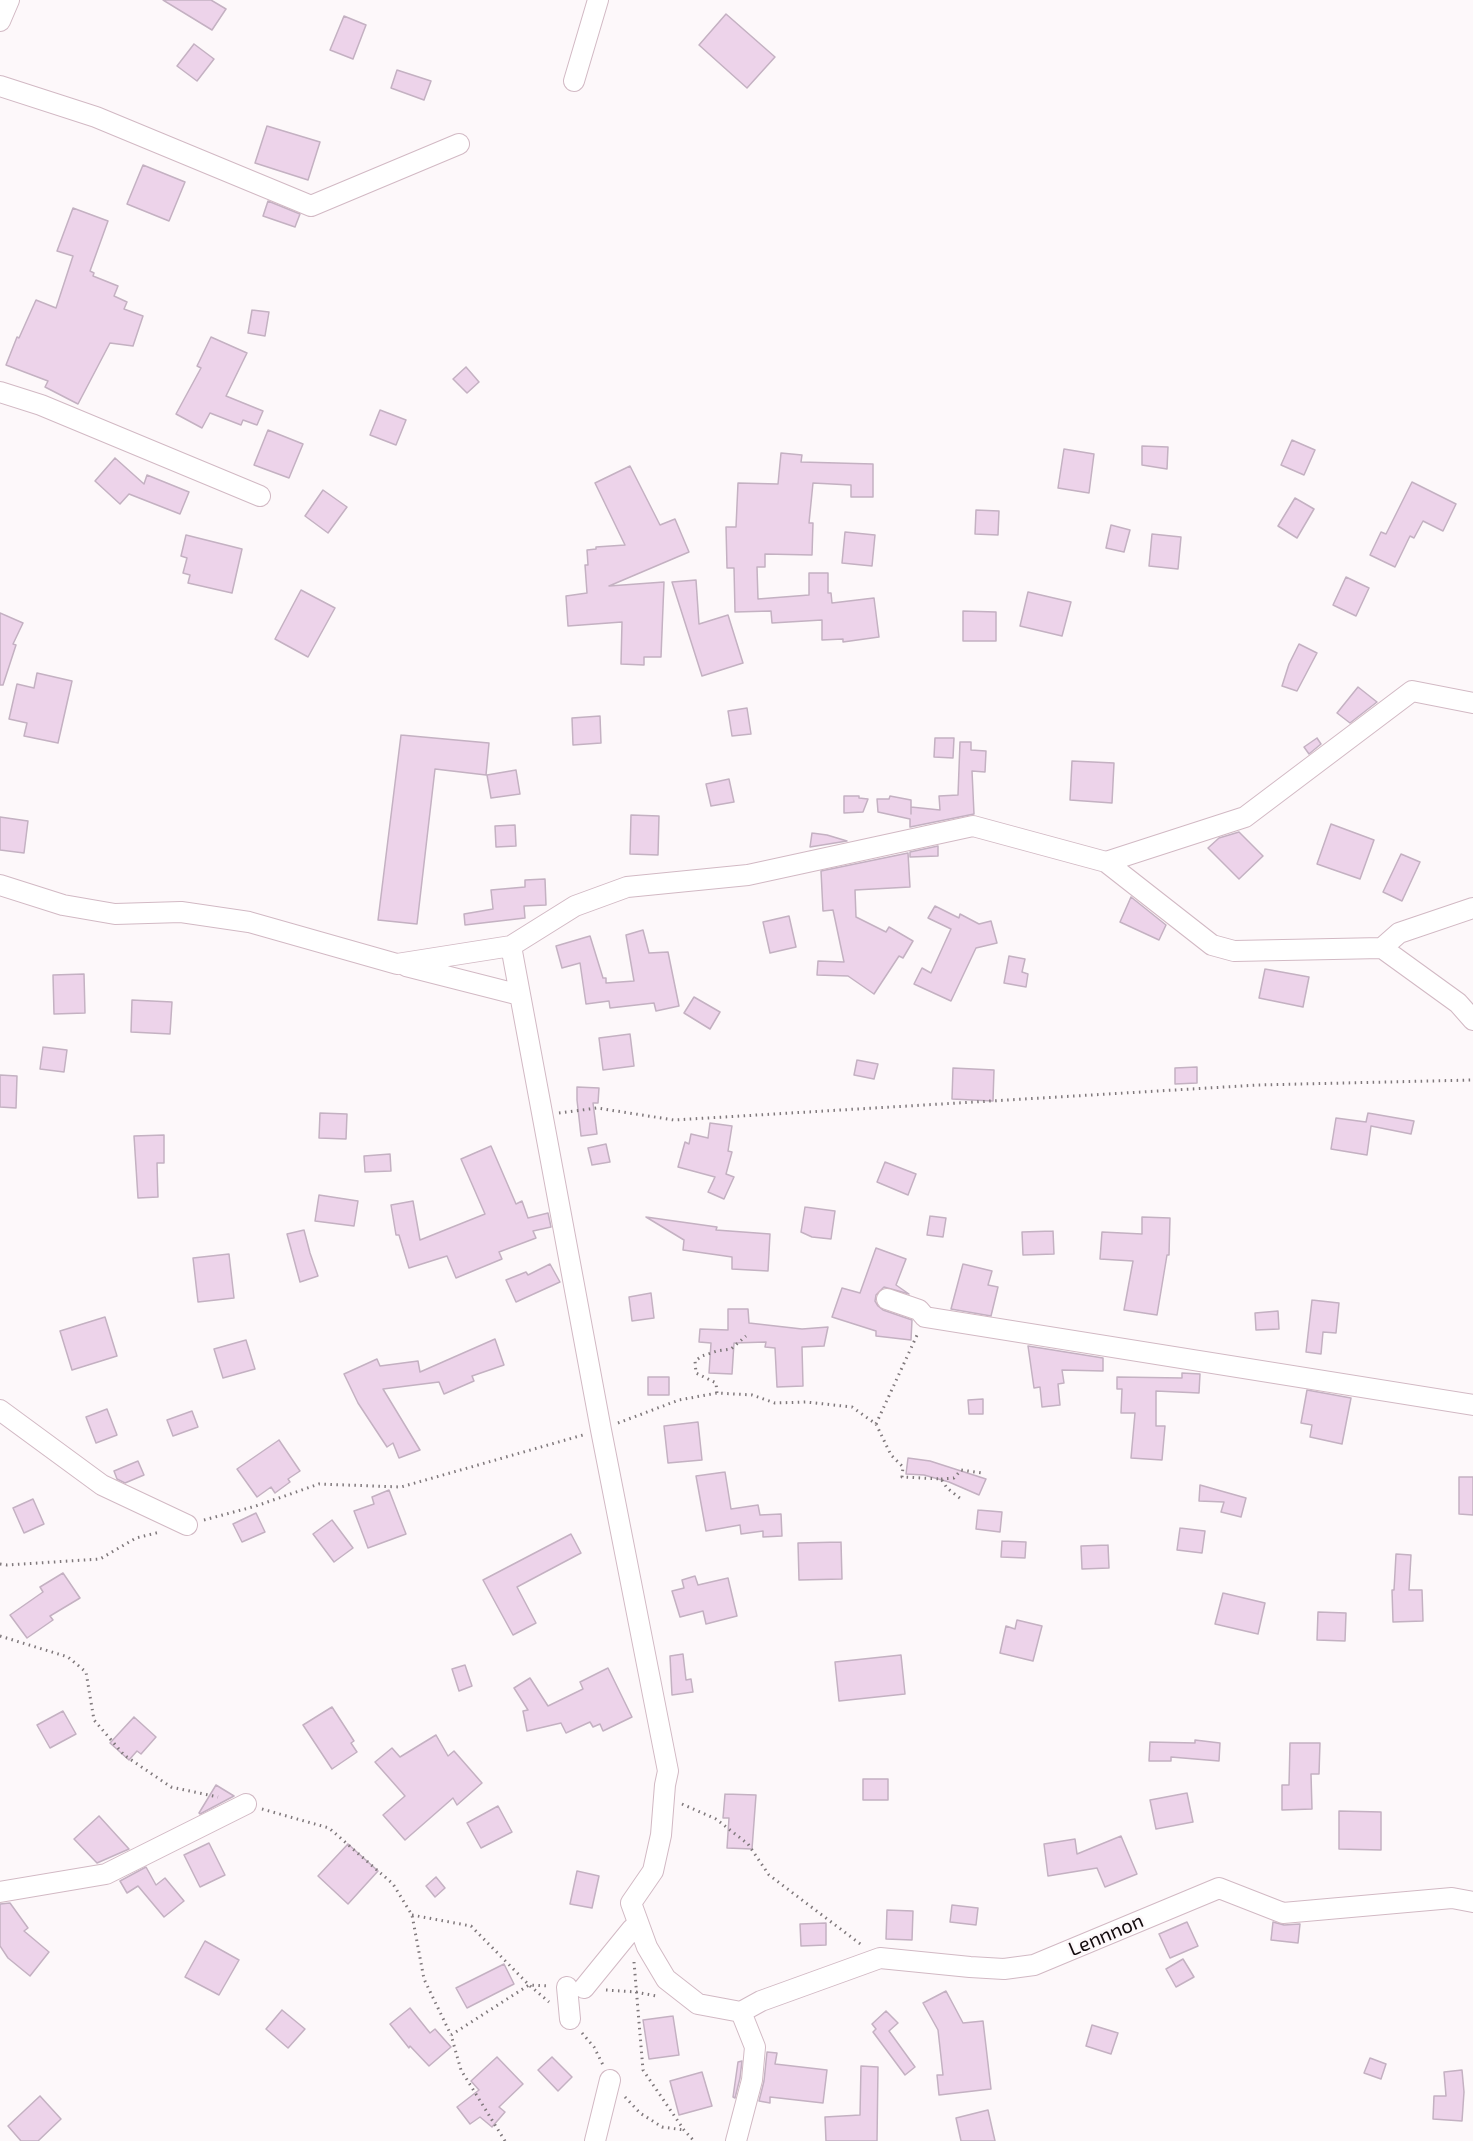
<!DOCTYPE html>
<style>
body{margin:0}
canvas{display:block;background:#fdf8fa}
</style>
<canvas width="1473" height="2141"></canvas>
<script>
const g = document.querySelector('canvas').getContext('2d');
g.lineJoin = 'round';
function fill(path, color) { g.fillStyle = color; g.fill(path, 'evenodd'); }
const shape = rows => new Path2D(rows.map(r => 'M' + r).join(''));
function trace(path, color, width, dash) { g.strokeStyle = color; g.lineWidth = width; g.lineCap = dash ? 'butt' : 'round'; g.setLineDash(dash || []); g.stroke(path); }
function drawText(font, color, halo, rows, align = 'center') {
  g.font = font + ' "Exo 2",sans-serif'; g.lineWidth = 5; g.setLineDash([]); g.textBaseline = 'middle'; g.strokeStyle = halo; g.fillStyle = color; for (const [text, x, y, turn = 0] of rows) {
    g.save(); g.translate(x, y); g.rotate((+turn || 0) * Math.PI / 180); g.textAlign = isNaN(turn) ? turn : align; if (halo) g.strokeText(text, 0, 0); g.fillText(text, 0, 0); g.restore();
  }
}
const building = shape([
 [163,0,211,0,226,9,212,30,163,0],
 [726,14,775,57,747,88,699,45,726,14],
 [344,16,366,25,353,59,330,50,344,16],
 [194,44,214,59,197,81,177,66,194,44],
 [397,70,431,81,424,100,391,88,397,70],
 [267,126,320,142,308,180,255,163,267,126],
 [143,165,185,182,169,221,127,204,143,165],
 [268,201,300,214,295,227,263,216,268,201],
 [73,208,108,221,90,271,94,273,93,276,118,286,114,296,127,302,124,309,143,316,133,346,110,343,78,404,45,387,48,381,6,365,17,337,19,338,36,300,56,308,73,256,57,251,73,208],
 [252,310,269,312,265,336,248,333,252,310],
 [211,337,247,353,226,396,263,411,257,425,243,420,241,425,210,413,202,428,176,414,201,368,197,366,211,337],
 [466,367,479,382,467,393,453,379,466,367],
 [380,410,406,420,396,445,370,435,380,410],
 [268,430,303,444,289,478,254,465,268,430],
 [1292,440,1315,450,1304,475,1281,465,1292,440],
 [1142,446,1168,447,1167,469,1142,465,1142,446],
 [1064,449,1094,454,1089,493,1058,488,1064,449],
 [781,453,802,455,801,462,873,464,873,497,851,497,851,485,813,483,809,523,813,523,812,555,765,554,765,567,757,567,758,599,809,595,809,573,828,573,828,593,831,593,832,603,874,598,879,637,843,642,843,639,822,640,822,620,772,623,771,611,735,612,734,568,727,568,726,527,736,527,738,483,778,484,781,453],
 [115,458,144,484,147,475,189,492,180,514,129,494,120,504,95,481,115,458],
 [630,466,660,525,675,519,689,552,609,586,664,582,661,657,644,657,644,665,621,664,622,622,568,626,566,596,587,593,585,565,588,565,587,550,596,549,596,547,625,545,595,483,630,466],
 [1412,482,1456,504,1443,531,1423,521,1414,538,1410,536,1395,567,1370,555,1381,532,1386,534,1412,482],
 [323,490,347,507,328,533,305,516,323,490],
 [1295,498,1314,509,1297,538,1278,526,1295,498],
 [976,510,999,511,998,535,975,534,976,510],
 [1111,525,1130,530,1124,552,1106,548,1111,525],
 [845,532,875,535,872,566,842,563,845,532],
 [1152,534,1181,537,1178,569,1149,566,1152,534],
 [186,535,242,549,232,593,188,583,190,575,183,573,187,558,181,556,186,535],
 [1346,577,1369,588,1356,616,1333,605,1346,577],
 [696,580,699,624,728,615,743,663,702,676,672,582,696,580],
 [301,590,335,608,308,657,275,639,301,590],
 [1028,592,1071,602,1062,636,1020,626,1028,592],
 [963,611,996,612,996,641,963,641,963,611],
 [0,613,23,623,13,644,16,645,3,685,0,685,0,613],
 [1299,644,1317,653,1297,691,1282,686,1289,664,1299,644],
 [37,673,72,681,58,743,24,736,27,723,9,719,17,684,34,688,37,673],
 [1358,687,1377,702,1350,723,1337,713,1358,687],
 [747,708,751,734,732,736,728,711,747,708],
 [600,716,601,743,573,745,572,718,600,716],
 [401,735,489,743,486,775,435,769,417,924,378,920,401,735],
 [935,738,954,738,953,758,934,757,935,738],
 [1317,738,1321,744,1309,754,1304,747,1317,738],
 [960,742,971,742,971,750,986,751,985,772,972,771,974,814,910,827,910,819,878,812,877,799,889,799,890,796,911,800,911,814,911,807,940,810,939,796,958,795,960,742],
 [1072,761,1114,763,1112,803,1070,800,1072,761],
 [516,770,520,794,491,798,487,775,516,770],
 [729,779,734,802,711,806,706,784,729,779],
 [844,796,859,796,859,798,868,799,863,812,844,813,844,796],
 [631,815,659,816,658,855,630,854,631,815],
 [0,817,28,821,24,853,0,850,0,817],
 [1331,824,1374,840,1360,879,1317,864,1331,824],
 [515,825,516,846,496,847,495,826,515,825],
 [1239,832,1263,856,1239,879,1208,848,1219,838,1239,832],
 [812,833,827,835,847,841,810,847,812,833],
 [938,846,938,856,910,857,910,852,938,846],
 [908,853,910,887,855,890,856,917,886,932,889,927,913,941,903,958,899,956,874,994,848,976,817,975,818,961,844,962,833,910,823,911,821,871,908,853],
 [1401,854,1420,862,1402,901,1383,892,1401,854],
 [545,879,546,905,524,906,525,918,465,925,464,914,493,909,491,890,525,887,525,880,545,879],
 [1131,897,1166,925,1159,940,1120,922,1131,897],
 [935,906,959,918,960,914,979,924,991,921,997,943,976,948,951,1001,914,984,922,968,931,973,951,929,928,918,935,906],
 [789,916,796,947,770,953,763,922,789,916],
 [643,930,649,953,668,952,679,1006,656,1011,654,1003,610,1008,609,1001,586,1004,580,963,562,968,556,946,590,936,603,978,606,978,606,983,634,981,626,935,643,930],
 [1009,956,1025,959,1022,972,1028,974,1026,987,1004,983,1009,956],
 [1265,969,1309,977,1303,1007,1259,998,1265,969],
 [84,974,85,1013,54,1014,53,975,84,974],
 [694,997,720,1012,710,1029,684,1013,694,997],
 [132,1000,172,1002,170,1034,131,1032,132,1000],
 [630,1034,634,1066,603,1070,599,1038,630,1034],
 [43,1047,67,1050,64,1072,40,1069,43,1047],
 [857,1060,878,1064,874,1079,854,1075,857,1060],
 [1197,1067,1197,1083,1175,1084,1175,1068,1197,1067],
 [953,1068,994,1070,993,1101,952,1099,953,1068],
 [0,1075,17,1076,16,1108,0,1107,0,1075],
 [577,1087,599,1088,598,1103,593,1103,597,1134,581,1136,577,1100,577,1087],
 [320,1113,347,1114,346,1139,319,1138,320,1113],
 [1368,1113,1414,1121,1411,1134,1371,1126,1367,1155,1331,1149,1336,1118,1366,1122,1368,1113],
 [710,1123,732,1126,728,1151,732,1152,726,1174,734,1177,724,1199,708,1192,715,1177,678,1167,685,1142,689,1144,691,1134,708,1138,710,1123],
 [164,1135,164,1163,157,1163,158,1197,138,1198,134,1136,164,1135],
 [606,1144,610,1162,592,1165,588,1148,606,1144],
 [491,1146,516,1204,522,1201,528,1218,548,1213,551,1227,533,1231,536,1238,499,1252,502,1259,456,1278,447,1256,409,1268,399,1235,396,1235,391,1205,413,1201,420,1240,485,1214,461,1159,491,1146],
 [390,1154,391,1171,365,1172,364,1156,390,1154],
 [885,1162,916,1174,908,1195,877,1182,885,1162],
 [319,1195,358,1201,354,1226,315,1221,319,1195],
 [805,1207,835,1211,831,1239,812,1237,801,1232,805,1207],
 [930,1216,946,1218,943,1237,927,1235,930,1216],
 [646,1217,717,1227,716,1230,770,1234,768,1271,732,1269,732,1257,683,1250,684,1240,646,1217],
 [1142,1217,1170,1218,1169,1255,1167,1255,1157,1315,1124,1310,1133,1261,1100,1259,1102,1232,1142,1234,1142,1217],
 [304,1230,310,1253,318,1276,300,1282,287,1234,304,1230],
 [1053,1231,1054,1254,1023,1255,1022,1232,1053,1231],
 [876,1248,906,1259,896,1285,909,1294,884,1287,876,1295,875,1301,878,1306,883,1310,912,1320,911,1340,876,1336,876,1331,832,1317,842,1288,860,1293,876,1248],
 [229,1254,234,1298,198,1302,193,1258,229,1254],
 [550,1264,560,1282,516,1302,506,1280,526,1272,528,1275,550,1264],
 [963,1264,992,1271,988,1285,998,1287,991,1316,951,1309,963,1264],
 [651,1293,654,1318,632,1321,629,1297,651,1293],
 [1312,1300,1339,1303,1336,1333,1323,1332,1321,1354,1306,1352,1312,1300],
 [728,1309,748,1309,749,1323,802,1329,828,1327,824,1346,802,1347,803,1386,777,1387,775,1348,765,1347,766,1342,734,1343,732,1374,709,1373,711,1343,699,1342,700,1329,728,1330,728,1309],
 [1278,1311,1279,1329,1256,1330,1255,1313,1278,1311],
 [105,1317,117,1356,72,1370,60,1331,105,1317],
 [495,1339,504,1365,472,1376,474,1381,444,1394,439,1382,383,1389,420,1450,399,1458,393,1443,387,1447,358,1403,344,1374,377,1359,380,1366,418,1361,420,1372,495,1339],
 [246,1340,255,1369,223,1378,214,1349,246,1340],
 [1028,1346,1103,1358,1103,1371,1062,1370,1064,1383,1058,1384,1060,1405,1042,1407,1040,1387,1034,1388,1028,1346],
 [1182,1373,1200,1374,1199,1393,1156,1391,1156,1426,1165,1426,1162,1460,1131,1458,1135,1413,1121,1413,1122,1389,1117,1389,1117,1377,1182,1378,1182,1373],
 [648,1377,669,1377,669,1395,648,1395,648,1377],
 [1307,1390,1351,1398,1342,1444,1310,1437,1312,1425,1301,1423,1307,1390],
 [983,1399,983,1414,969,1414,968,1400,983,1399],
 [107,1409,117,1435,96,1443,86,1417,107,1409],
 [192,1411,198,1427,173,1436,167,1420,192,1411],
 [698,1422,702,1460,668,1463,664,1426,698,1422],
 [279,1440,300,1471,288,1479,290,1482,275,1493,271,1487,257,1497,237,1469,279,1440],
 [908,1458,930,1461,986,1479,979,1495,949,1482,924,1475,906,1474,908,1458],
 [138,1461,144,1475,125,1483,117,1479,114,1471,138,1461],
 [725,1472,731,1509,758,1505,760,1515,781,1514,782,1536,763,1537,763,1531,741,1534,740,1525,706,1531,696,1476,725,1472],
 [1459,1477,1473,1477,1473,1515,1459,1514,1459,1477],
 [1200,1485,1246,1498,1241,1517,1221,1512,1224,1502,1199,1501,1200,1485],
 [389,1490,406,1534,368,1548,354,1511,374,1504,372,1497,389,1490],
 [33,1499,44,1524,24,1533,13,1508,33,1499],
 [978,1510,1002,1512,1000,1532,976,1529,978,1510],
 [256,1513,265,1532,242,1542,233,1524,256,1513],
 [332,1520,353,1548,334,1562,313,1534,332,1520],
 [1180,1528,1205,1531,1202,1553,1177,1550,1180,1528],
 [571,1534,581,1553,517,1587,536,1623,513,1635,483,1580,571,1534],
 [1002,1541,1026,1542,1025,1558,1001,1557,1002,1541],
 [841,1542,842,1579,799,1580,798,1543,841,1542],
 [1108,1545,1109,1568,1082,1569,1081,1546,1108,1545],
 [1396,1554,1411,1555,1409,1590,1422,1590,1423,1621,1393,1622,1392,1590,1394,1590,1396,1554],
 [63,1573,80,1598,50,1616,53,1620,27,1638,10,1615,43,1592,40,1587,63,1573],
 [695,1576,698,1585,728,1578,737,1616,706,1624,703,1611,680,1617,672,1591,684,1588,682,1580,695,1576],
 [1223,1593,1265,1603,1258,1634,1215,1624,1223,1593],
 [1318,1612,1346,1613,1345,1641,1317,1640,1318,1612],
 [1017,1620,1042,1626,1033,1661,1000,1653,1006,1626,1015,1629,1017,1620],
 [683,1654,686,1680,691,1679,693,1692,672,1695,670,1656,683,1654],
 [901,1655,905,1694,839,1701,835,1662,901,1655],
 [465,1665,472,1686,459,1691,452,1669,465,1665],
 [608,1668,632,1717,603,1731,600,1724,593,1727,590,1722,566,1733,561,1723,527,1731,523,1711,528,1710,514,1688,530,1678,548,1706,583,1689,580,1682,608,1668],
 [332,1707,354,1741,351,1743,357,1752,332,1769,303,1725,332,1707],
 [63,1711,76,1734,50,1748,37,1725,63,1711],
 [134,1717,156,1737,141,1754,137,1751,129,1760,110,1743,134,1717],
 [436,1735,448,1756,454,1751,482,1783,457,1805,453,1798,405,1840,383,1815,405,1796,375,1762,392,1748,400,1757,436,1735],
 [1195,1740,1220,1743,1219,1761,1171,1757,1171,1761,1149,1761,1150,1742,1195,1743,1195,1740],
 [1290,1743,1320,1743,1319,1774,1311,1774,1312,1809,1282,1810,1282,1785,1289,1785,1290,1743],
 [863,1779,888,1779,888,1800,863,1800,863,1779],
 [216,1785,234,1796,200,1814,199,1813,216,1785],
 [1187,1793,1193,1822,1156,1829,1150,1800,1187,1793],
 [725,1794,756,1795,752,1849,727,1848,729,1818,723,1818,725,1794],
 [498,1806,512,1832,481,1848,467,1823,498,1806],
 [1339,1811,1381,1812,1381,1850,1339,1849,1339,1811],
 [99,1816,129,1849,97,1863,74,1839,99,1816],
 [1121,1836,1137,1874,1105,1887,1097,1868,1048,1876,1044,1844,1075,1839,1077,1854,1121,1836],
 [209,1843,225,1875,200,1887,184,1855,209,1843],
 [348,1844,378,1871,348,1904,318,1876,348,1844],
 [146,1867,156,1885,165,1878,184,1901,164,1917,138,1886,127,1893,120,1881,146,1867],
 [577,1871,599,1876,592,1908,570,1904,577,1871],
 [436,1877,445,1888,435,1897,426,1886,436,1877],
 [10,1903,28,1928,24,1931,49,1952,30,1976,8,1958,0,1946,0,1904,10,1903],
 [952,1905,978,1908,976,1925,950,1922,952,1905],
 [887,1910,913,1911,912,1940,886,1939,887,1910],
 [1187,1922,1198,1946,1170,1958,1159,1934,1187,1922],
 [1273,1922,1284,1925,1300,1924,1298,1943,1271,1940,1273,1922],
 [826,1923,826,1945,801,1946,800,1924,826,1923],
 [205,1941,239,1960,219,1995,185,1977,205,1941],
 [1183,1959,1194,1977,1176,1987,1166,1969,1183,1959],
 [504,1964,514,1984,467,2008,456,1988,504,1964],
 [946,1991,963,2023,983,2021,991,2089,939,2095,937,2075,943,2075,938,2030,923,2003,946,1991],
 [410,2008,430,2033,435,2029,451,2047,429,2066,410,2046,409,2048,390,2024,410,2008],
 [282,2010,305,2029,288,2048,266,2029,282,2010],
 [886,2011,898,2023,889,2031,915,2067,905,2075,873,2032,876,2029,872,2024,886,2011],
 [673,2016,679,2055,649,2059,643,2020,673,2016],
 [1092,2025,1118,2033,1111,2054,1086,2046,1092,2025],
 [767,2052,777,2053,775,2064,827,2070,823,2103,770,2097,770,2103,759,2101,764,2081,767,2052],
 [497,2057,523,2084,499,2107,505,2112,492,2127,480,2117,470,2124,457,2107,479,2090,471,2081,497,2057],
 [552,2057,572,2077,558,2091,538,2070,552,2057],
 [1370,2058,1386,2064,1381,2079,1364,2073,1370,2058],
 [742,2061,740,2078,735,2098,733,2097,738,2062,742,2061],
 [861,2066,878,2067,877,2141,826,2141,825,2117,860,2115,861,2066],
 [1462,2070,1464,2092,1462,2121,1433,2119,1434,2096,1446,2096,1444,2072,1462,2070],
 [702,2072,712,2106,679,2115,670,2081,702,2072],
 [40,2096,61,2119,38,2141,21,2141,8,2126,40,2096],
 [988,2110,995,2141,961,2141,956,2118,988,2110]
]);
const path = shape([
 [559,1113,597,1108,674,1120,1258,1085,1473,1080],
 [717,1393,716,1383,696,1373,695,1361,702,1356,717,1351,731,1349,746,1336],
 [618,1423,679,1400,717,1393,752,1395,775,1403,806,1402,852,1407,876,1424,891,1455,903,1467,902,1477,941,1479,947,1488,961,1499],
 [876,1424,918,1333],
 [941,1479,954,1478,961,1470,982,1473],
 [204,1520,256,1506,319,1484,401,1487,583,1435],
 [0,1564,7,1565,100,1559,136,1538,160,1532],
 [0,1636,68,1657,86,1672,94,1720,124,1755,171,1787,218,1797],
 [682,1804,716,1819,748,1844,769,1875,863,1946],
 [262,1809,329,1828,393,1884,412,1915,424,1979,451,2035],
 [412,1915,471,1926,529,1985,549,2002],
 [634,1962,643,2070,684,2130,694,2141],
 [606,1990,636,1992,656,1996],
 [582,2033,594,2047,603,2065],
 [625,2097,640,2113,662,2127,684,2130],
 [505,2141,461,2070,451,2035,529,1985,549,1986]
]);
const street = shape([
 [0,21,9,0],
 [574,81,598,0],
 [0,86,96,117,311,206,459,144],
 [0,392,41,405,260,496],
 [1106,862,1245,817,1412,691,1473,703],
 [0,885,63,905,115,914,181,912,249,922,397,964,511,946,575,906,627,887,748,875,973,826,1106,862,1212,945,1234,951,1382,948,1458,1003,1473,1020],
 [511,946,601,1430,668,1771,665,1785,661,1835,653,1871,631,1903,647,1947,666,1979,698,2004,741,2012,755,2047,752,2080,736,2141],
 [1382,948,1399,933,1473,908],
 [406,966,520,995],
 [887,1299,919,1310,925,1317,1473,1405],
 [0,1410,102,1485,187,1525],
 [0,1892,106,1874,246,1804],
 [567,1987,570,2019],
 [584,1988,632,1929],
 [741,2012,761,2001,880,1958,970,1967,1004,1969,1034,1965,1219,1888,1283,1913,1452,1898,1473,1902],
 [595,2141,610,2080]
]);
const streetNames = [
 ["Lennnon",1106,1935,-23]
];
fill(building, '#edd3ea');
trace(building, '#c4b1c2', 1.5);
trace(street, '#d2b9c4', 22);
trace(path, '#7f787b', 3, [1.5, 4.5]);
trace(street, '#fff', 20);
drawText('20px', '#140c0f', '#fdf8fa', streetNames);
</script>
